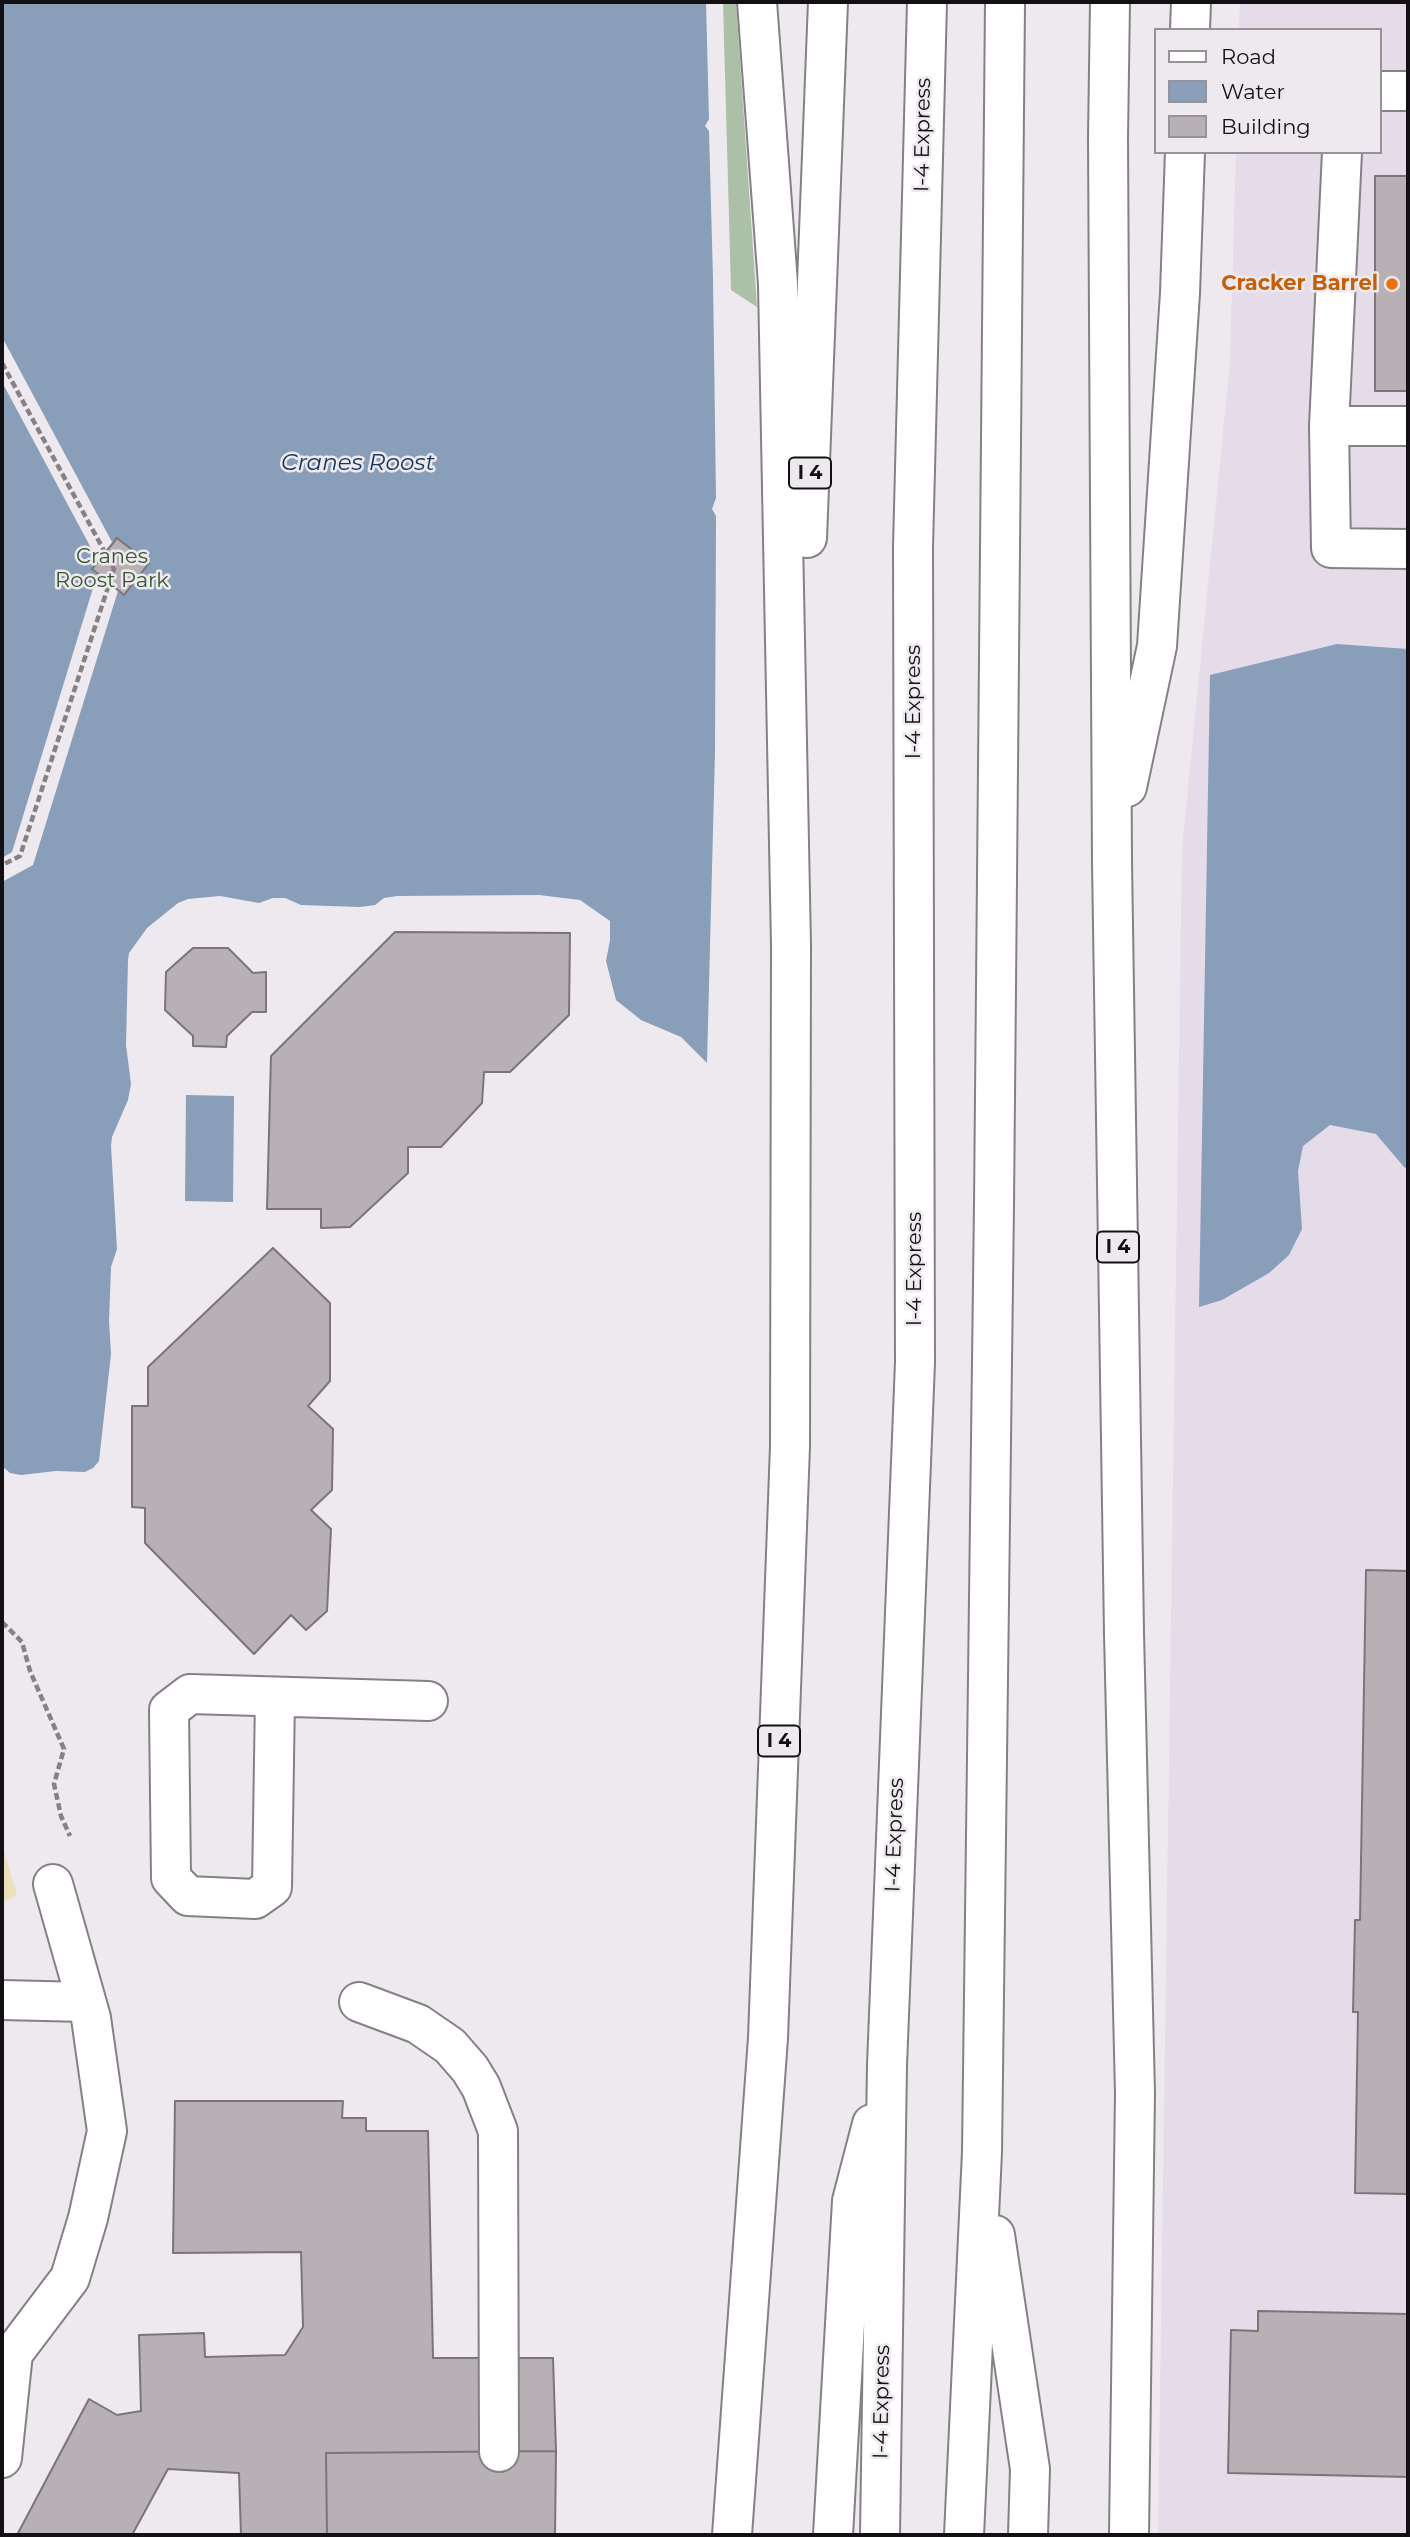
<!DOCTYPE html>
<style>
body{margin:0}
#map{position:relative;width:1410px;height:2537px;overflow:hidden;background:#eee8ef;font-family:Montserrat,sans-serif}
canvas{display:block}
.frame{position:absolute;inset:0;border:4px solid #121012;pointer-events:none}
.legend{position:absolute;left:1154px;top:28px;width:228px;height:126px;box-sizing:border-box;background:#eee8ef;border:2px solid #969297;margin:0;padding:9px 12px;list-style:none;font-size:21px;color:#121012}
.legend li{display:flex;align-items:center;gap:14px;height:35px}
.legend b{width:35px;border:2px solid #969297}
</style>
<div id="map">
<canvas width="1410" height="2537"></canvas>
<div class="frame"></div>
<ul class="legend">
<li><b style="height:9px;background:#fff"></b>Road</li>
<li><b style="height:19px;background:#889eb9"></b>Water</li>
<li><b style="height:19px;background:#b7b1b6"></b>Building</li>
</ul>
</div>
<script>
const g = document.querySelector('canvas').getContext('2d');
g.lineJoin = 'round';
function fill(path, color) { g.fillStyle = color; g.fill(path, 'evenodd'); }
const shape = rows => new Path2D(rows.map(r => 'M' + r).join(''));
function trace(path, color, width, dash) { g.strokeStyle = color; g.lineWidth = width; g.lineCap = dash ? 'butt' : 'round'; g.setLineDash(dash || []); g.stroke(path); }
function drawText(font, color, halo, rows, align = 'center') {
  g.font = font + ' Montserrat,sans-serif'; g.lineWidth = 5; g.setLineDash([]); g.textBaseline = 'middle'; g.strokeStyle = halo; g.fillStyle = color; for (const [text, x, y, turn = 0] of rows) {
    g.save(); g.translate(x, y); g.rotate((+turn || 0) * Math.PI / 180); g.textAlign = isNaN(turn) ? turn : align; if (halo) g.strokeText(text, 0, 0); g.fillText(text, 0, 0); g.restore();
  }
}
const built = shape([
 [1240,2,1408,2,1408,2535,1158,2535,1182,849,1230,362,1236,152,1380,152,1380,30,1239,30]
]);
const green = shape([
 [723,2,736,2,757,307,731,290]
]);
const sand = shape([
 [2,1844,17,1895,2,1903]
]);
const water = shape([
 [2,2,706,2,709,119,705,126,709,131,713,279,716,498,712,509,716,516,715,752,707,1063,681,1037,641,1020,616,1000,606,961,610,940,610,921,580,900,539,895,397,896,384,898,375,905,360,907,301,905,285,898,273,898,259,903,220,896,188,899,178,903,147,928,129,953,128,960,126,1045,131,1084,128,1100,112,1137,111,1146,117,1249,111,1267,109,1321,111,1354,99,1461,93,1468,85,1472,56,1471,21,1475,10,1473,2,1466],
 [1337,644,1408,649,1408,1169,1404,1167,1376,1134,1330,1125,1303,1146,1298,1171,1302,1229,1289,1255,1269,1273,1222,1300,1199,1307,1210,675],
 [186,1095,234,1096,233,1202,185,1201]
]);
const pier = shape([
 [2,337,112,542,117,538,149,563,124,595,118,591,33,865,2,882,2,858,12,852,97,575,92,569,98,561,2,382]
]);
const building = shape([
 [1375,176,1408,176,1408,391,1375,391,1375,176],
 [117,538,149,563,124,595,92,569,117,538],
 [395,932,570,933,569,1015,510,1072,484,1072,482,1103,441,1147,408,1147,408,1173,350,1227,321,1228,321,1209,267,1209,271,1056,395,932],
 [193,948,228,948,253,973,266,972,266,1012,252,1012,227,1036,226,1047,193,1046,193,1036,165,1010,166,972,193,948],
 [273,1248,330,1303,330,1381,308,1406,333,1429,332,1490,311,1510,331,1529,327,1611,306,1630,291,1615,254,1654,145,1543,145,1508,132,1507,132,1406,148,1406,148,1367,273,1248],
 [1366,1570,1408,1571,1408,2194,1355,2193,1358,2012,1353,2012,1355,1920,1360,1920,1366,1570],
 [175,2101,343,2101,342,2118,366,2118,366,2131,428,2131,433,2358,553,2358,556,2451,326,2453,327,2535,241,2535,239,2473,168,2469,132,2535,17,2535,89,2399,117,2415,141,2411,139,2335,204,2333,205,2357,285,2355,303,2327,301,2252,173,2253,175,2101],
 [1258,2311,1408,2314,1408,2477,1228,2473,1231,2330,1258,2331,1258,2311],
 [556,2451,555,2535,327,2535,326,2453,556,2451]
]);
const path = shape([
 [2,363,114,569,20,856,2,865],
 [2,1622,22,1642,30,1671,64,1749,54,1784,61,1816,70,1836]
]);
const minor = shape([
 [1380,91,1408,91],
 [1342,152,1329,426,1408,426],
 [1329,426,1331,548,1408,549],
 [275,1697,272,1887,255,1899,188,1896,171,1878,169,1710,190,1694,428,1701],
 [2,2000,86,2002],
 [359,2002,418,2024,450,2046,470,2069,481,2087,498,2131,499,2452],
 [2,2368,70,2278,88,2218,107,2131,91,2018,53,1884],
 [2,2458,13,2353]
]);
const highway = shape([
 [1110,2,1108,138,1112,861,1124,1633,1135,2093,1129,2535],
 [1190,30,1191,2],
 [807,538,828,2],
 [1127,787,1157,646,1180,293,1185,152],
 [995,2235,1030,2469,1028,2535],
 [732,2535,768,2038,790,1446,791,945,778,284,757,2],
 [833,2535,852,2201,872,2124],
 [880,2535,887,2065,915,1362,913,547,927,2],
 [964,2535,982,2152,994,1204,1005,2]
]);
const markers = [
 [1392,284,7,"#e8710a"]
];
const shields = [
 [810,473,42],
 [1118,1247,42],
 [779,1741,42]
];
const shieldNames = [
 ["I 4",810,473],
 ["I 4",1118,1247],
 ["I 4",779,1741]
];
const streetNames = [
 ["I-4 Express",923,135,-89],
 ["I-4 Express",914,702,-90],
 ["I-4 Express",915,1269,-90],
 ["I-4 Express",895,1835,-88],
 ["I-4 Express",882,2402,-89]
];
const foodNames = [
 ["Cracker Barrel",1378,284]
];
const parkNames = [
 ["Cranes",112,557],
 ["Roost Park",112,581]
];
const waterNames = [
 ["Cranes Roost",358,463]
];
fill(built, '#e5dbe9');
fill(green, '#abc0a6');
fill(sand, '#ebe1bc');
fill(water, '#889eb9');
fill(pier, '#eee8ef');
fill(building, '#b7b1b6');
trace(building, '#7b757a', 2);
trace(minor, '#858086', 42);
trace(highway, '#858086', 42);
trace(path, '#858185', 4.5, [7, 3.5]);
trace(minor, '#fff', 38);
trace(highway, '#fff', 38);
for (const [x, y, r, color] of markers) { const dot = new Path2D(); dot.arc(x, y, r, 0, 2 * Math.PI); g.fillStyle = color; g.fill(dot); trace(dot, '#eee8ef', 2.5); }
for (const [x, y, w] of shields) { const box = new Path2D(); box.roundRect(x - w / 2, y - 15.5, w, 31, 5); g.fillStyle = '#eee8ef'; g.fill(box); trace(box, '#121012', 2); }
drawText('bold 19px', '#121012', null, shieldNames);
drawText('21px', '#121012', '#eee8ef', streetNames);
drawText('bold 21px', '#c56008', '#eee8ef', foodNames, 'right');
drawText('21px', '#35572e', '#eee8ef', parkNames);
drawText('italic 23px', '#15375c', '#eee8ef', waterNames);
</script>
